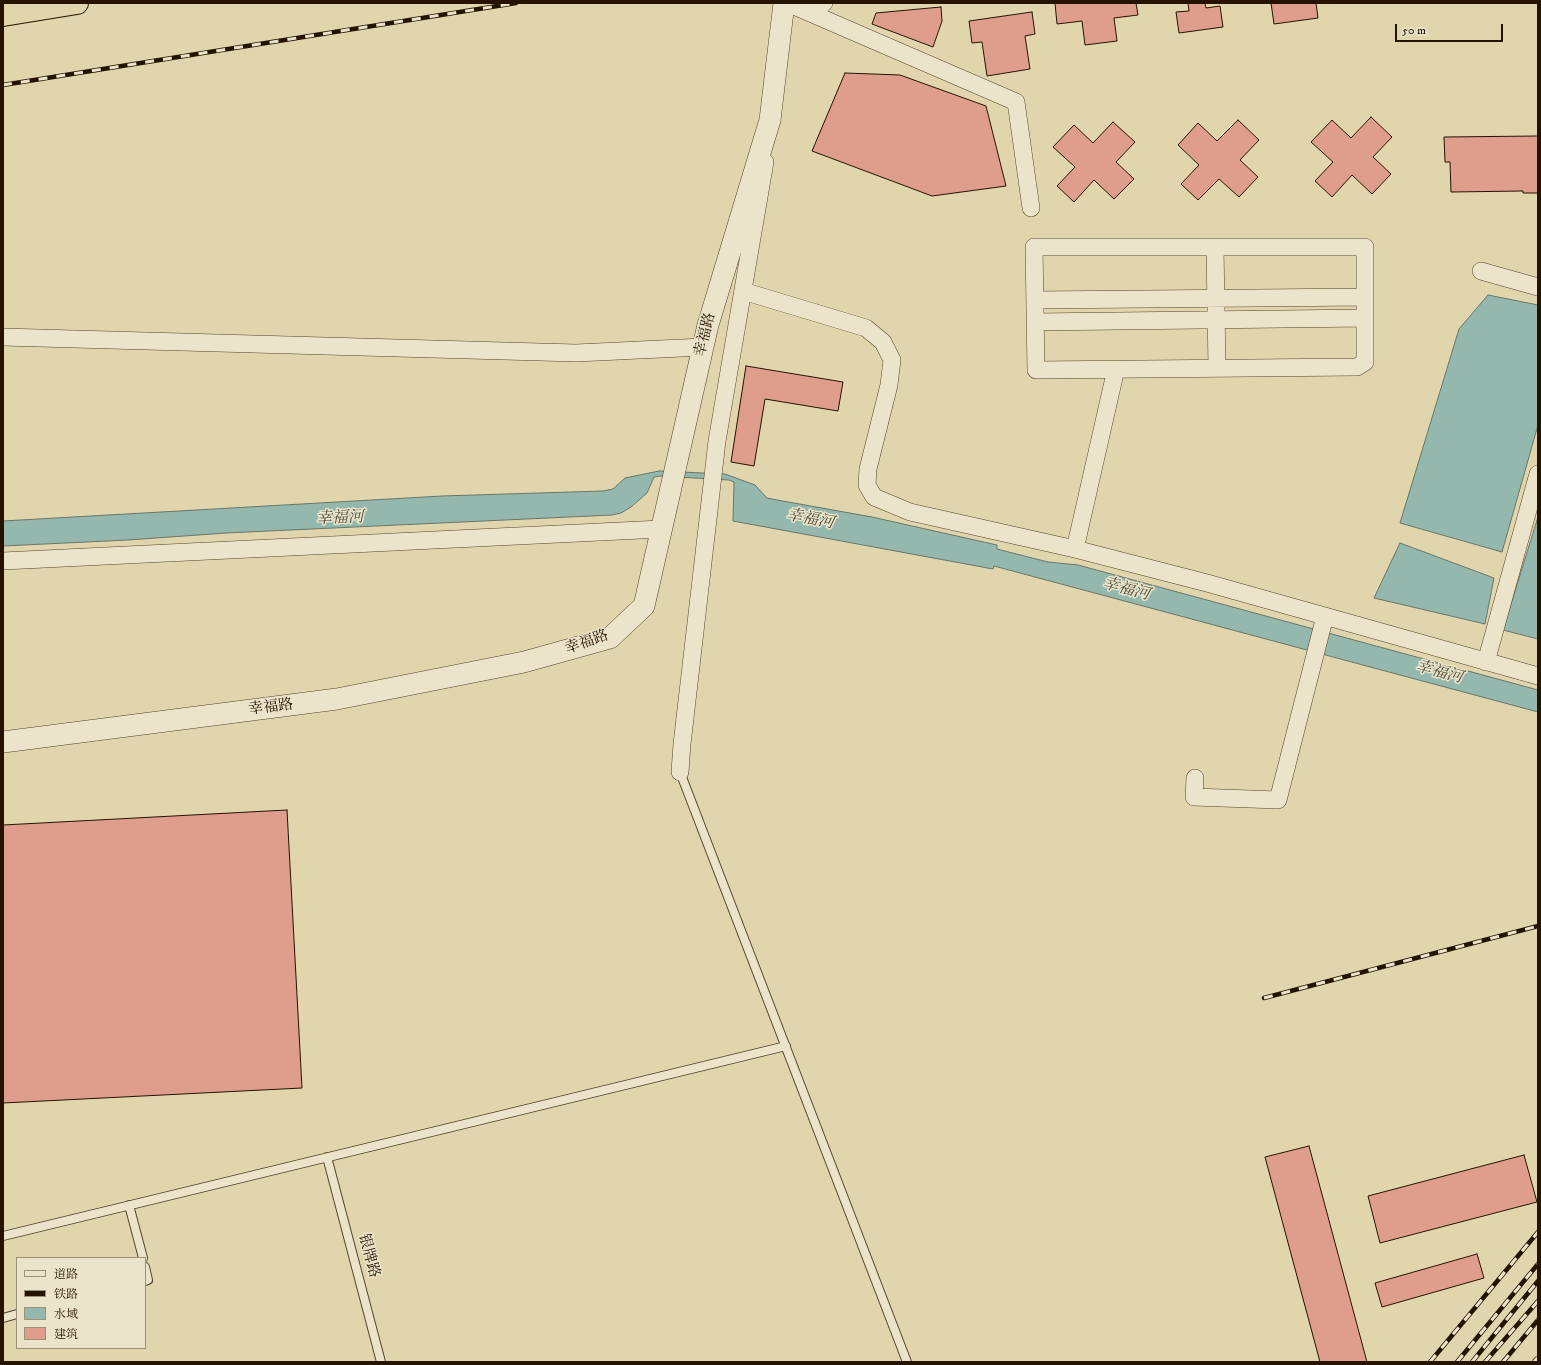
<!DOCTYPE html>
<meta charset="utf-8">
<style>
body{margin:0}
#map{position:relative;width:1541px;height:1365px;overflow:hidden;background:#e1d5ad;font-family:"IM FELL DW Pica","Noto Serif SC",serif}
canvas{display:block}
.frame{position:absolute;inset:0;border:4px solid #251300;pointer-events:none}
.legend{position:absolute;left:16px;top:1257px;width:130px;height:92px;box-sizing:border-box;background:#ece4ca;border:1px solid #9c9079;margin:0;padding:5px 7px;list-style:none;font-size:12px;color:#251300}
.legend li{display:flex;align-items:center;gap:8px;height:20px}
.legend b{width:20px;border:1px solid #9c9079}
.scale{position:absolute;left:1395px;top:24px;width:108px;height:18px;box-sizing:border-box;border:2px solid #251300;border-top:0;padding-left:5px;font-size:12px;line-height:14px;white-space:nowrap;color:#251300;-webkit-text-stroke:3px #ece4ca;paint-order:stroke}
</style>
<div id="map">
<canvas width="1541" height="1365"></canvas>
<div class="frame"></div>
<ul class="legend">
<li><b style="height:5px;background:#ece4ca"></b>道路</li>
<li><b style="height:5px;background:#251300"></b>铁路</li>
<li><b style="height:11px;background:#94b8ae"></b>水域</li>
<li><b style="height:11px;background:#df9d8c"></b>建筑</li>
</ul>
<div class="scale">50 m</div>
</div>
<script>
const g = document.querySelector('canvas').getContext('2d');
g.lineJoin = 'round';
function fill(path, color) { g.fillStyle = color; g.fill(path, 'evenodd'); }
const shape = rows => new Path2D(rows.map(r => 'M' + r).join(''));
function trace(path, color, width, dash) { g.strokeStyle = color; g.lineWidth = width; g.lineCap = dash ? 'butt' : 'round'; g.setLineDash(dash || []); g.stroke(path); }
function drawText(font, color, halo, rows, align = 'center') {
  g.font = font + ' "IM FELL DW Pica","Noto Serif SC",serif'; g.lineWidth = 3; g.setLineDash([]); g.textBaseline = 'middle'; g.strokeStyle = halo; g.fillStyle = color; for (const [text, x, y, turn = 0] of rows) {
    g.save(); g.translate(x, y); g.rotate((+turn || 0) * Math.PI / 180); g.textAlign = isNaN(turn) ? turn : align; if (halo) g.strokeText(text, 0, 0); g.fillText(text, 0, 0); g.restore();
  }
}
const water = shape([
 [1488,295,1538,305,1538,425,1502,552,1400,523,1459,329,1488,295],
 [659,471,725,474,755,485,767,498,777,500,872,517,997,545,997,549,1048,562,1078,565,1538,690,1538,712,994,566,993,569,733,521,734,482,729,480,660,476,654,477,647,493,631,507,621,513,612,515,226,533,128,540,3,546,3,521,442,496,603,491,613,489,625,478,659,471],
 [1538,517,1538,639,1503,630,1538,517],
 [1400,543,1494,578,1485,624,1374,598,1400,543]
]);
const building = shape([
 [1055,3,1136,3,1138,15,1114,18,1117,41,1085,45,1082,21,1057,24,1055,3],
 [1188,3,1205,3,1206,8,1220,6,1223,27,1179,33,1176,12,1189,11,1188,3],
 [1271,3,1316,3,1318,18,1274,24,1271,3],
 [941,7,942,21,933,47,872,24,876,13,941,7],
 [1032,12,1035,34,1025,36,1030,69,987,76,982,42,972,43,969,21,1032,12],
 [845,73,900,75,986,106,1006,186,932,196,812,151,845,73],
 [1371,117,1392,137,1373,157,1391,174,1372,194,1352,175,1332,197,1315,181,1333,162,1311,142,1332,120,1351,138,1371,117],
 [1238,120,1259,140,1240,160,1258,177,1239,197,1219,179,1198,200,1181,184,1199,165,1178,145,1198,123,1217,141,1238,120],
 [1113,122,1135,142,1116,162,1134,179,1114,199,1094,180,1074,202,1057,186,1075,167,1053,147,1074,125,1093,143,1113,122],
 [1538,136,1538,193,1523,193,1523,191,1451,192,1450,162,1445,162,1444,137,1538,136],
 [746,366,843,382,838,411,765,399,754,466,731,462,746,366],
 [287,810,302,1088,3,1103,3,825,287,810],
 [1309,1146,1367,1362,1320,1362,1265,1157,1309,1146],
 [1524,1155,1537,1202,1380,1243,1368,1196,1524,1155],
 [1477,1254,1484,1278,1382,1307,1375,1283,1477,1254]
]);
const service = shape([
 [680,772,907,1362],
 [327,1157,381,1362],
 [129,1205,143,1258],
 [3,1236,786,1046],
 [145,1267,148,1280,145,1281],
 [3,1318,17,1314],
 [1537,1362,1538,1361]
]);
const minor = shape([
 [787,3,1016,102,1031,208],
 [813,14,824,3],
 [1034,247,1365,247,1365,362,1357,367,1036,370,1034,247],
 [1215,247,1217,368],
 [1481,271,1538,287],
 [743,291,866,328,883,342,892,360,889,385,868,469,867,485,874,497,910,512,1075,549,1207,583,1538,676],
 [1035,300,1365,297],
 [1035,322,1365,318],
 [3,337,576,353,703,347],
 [1075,549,1116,369],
 [3,561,661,529],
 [1486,662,1538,474],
 [680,772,682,744,717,441,765,162],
 [1195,778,1194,797,1278,800,1325,616]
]);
const tertiary = shape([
 [3,742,337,699,524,662,610,638,644,606,708,325,770,120,784,3]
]);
const trunk = shape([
 [3,15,77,3]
]);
const rail = shape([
 [3,85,516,3],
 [1264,998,1538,926],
 [1430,1362,1538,1232],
 [1457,1362,1538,1264],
 [1472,1362,1538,1281],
 [1485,1362,1538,1301],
 [1503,1362,1538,1320]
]);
const streetNames = [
 ["幸福路",706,335,-76],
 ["幸福路",587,643,-19],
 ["幸福路",271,708,-7],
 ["银牌路",368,1256,75]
];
const waterNames = [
 ["幸福河",340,519,-2],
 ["幸福河",810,520,11],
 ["幸福河",1126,590,15],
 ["幸福河",1439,673,15]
];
fill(water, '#94b8ae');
trace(water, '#687668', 1);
fill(building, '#df9d8c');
trace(building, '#251300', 1);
trace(service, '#54442b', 10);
trace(minor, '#54442b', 18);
trace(tertiary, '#54442b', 22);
trace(trunk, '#251300', 24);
trace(service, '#ece4ca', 8);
trace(minor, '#ece4ca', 17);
trace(tertiary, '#ece4ca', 21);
trace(trunk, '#e1d5ad', 22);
trace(rail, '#251300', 4.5);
trace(rail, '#ece4ca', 3, [9]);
drawText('15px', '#251300', '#ece4ca', streetNames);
drawText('italic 16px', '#4c4d3d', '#ece4ca', waterNames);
</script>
